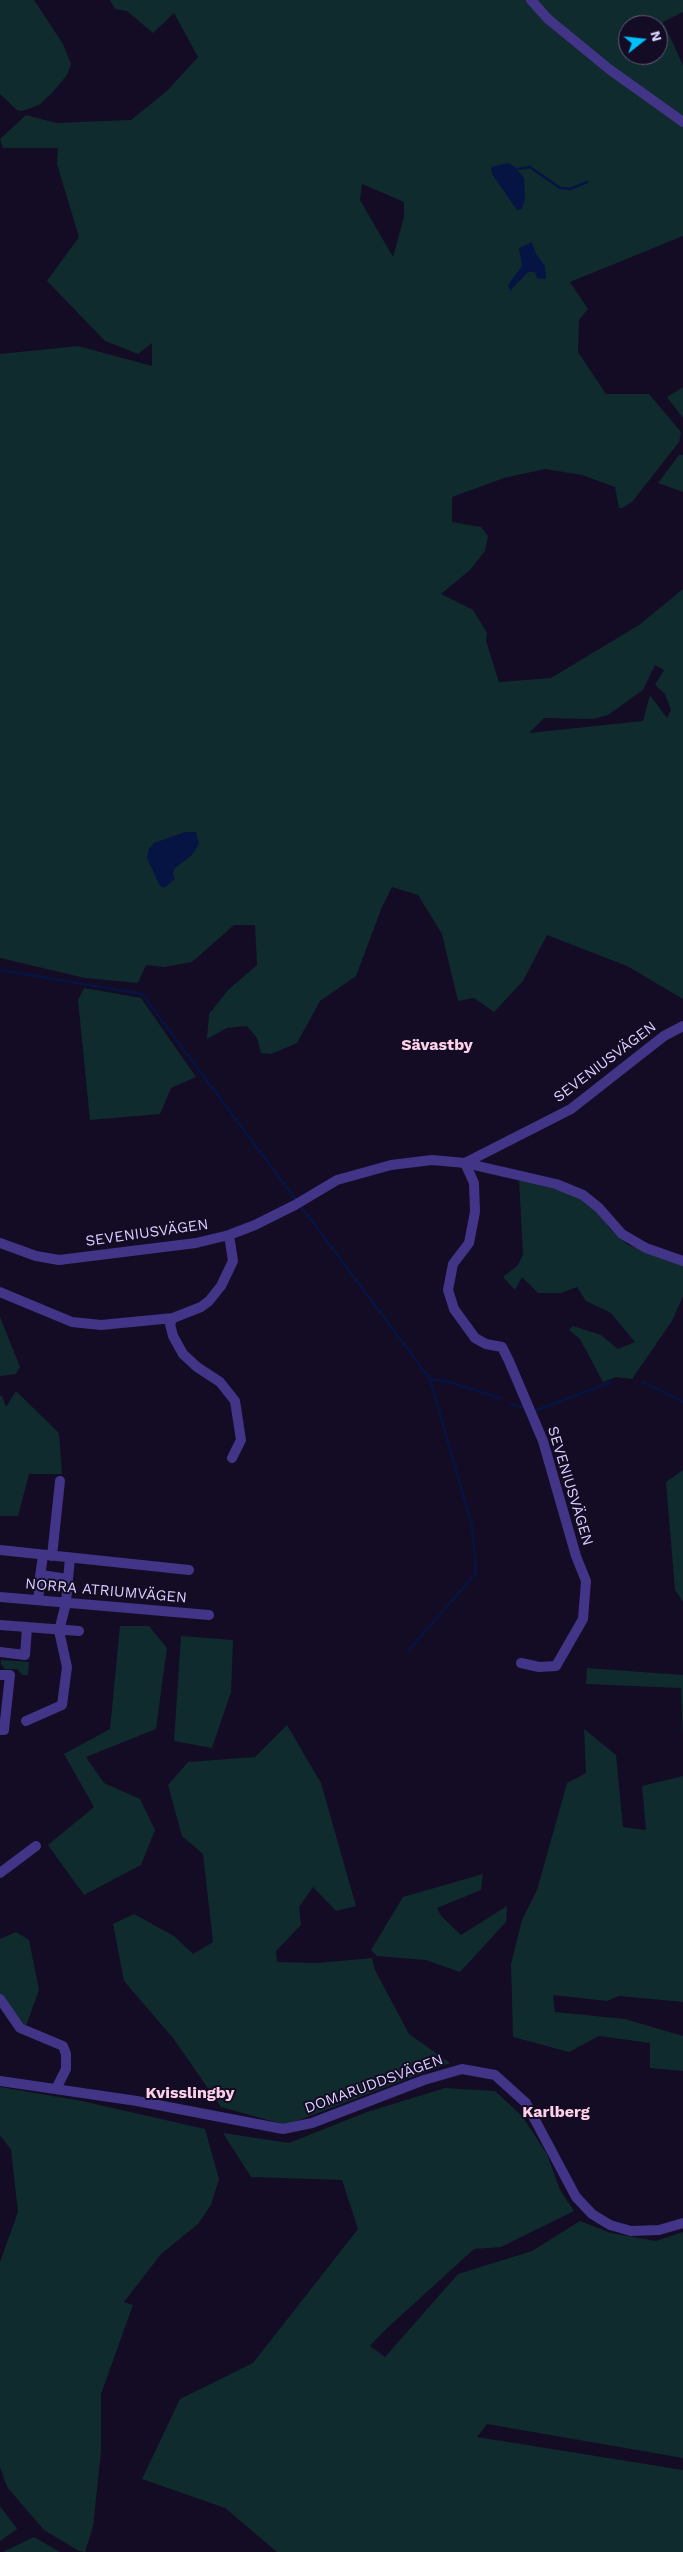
<!DOCTYPE html>
<meta charset="utf-8">
<style>
body{margin:0}
#map{position:relative;width:683px;height:2552px;overflow:hidden;background:#130c24;font-family:"Work Sans",sans-serif}
canvas{display:block}
.north{position:absolute;left:618px;top:15px;width:50px;height:50px;box-sizing:border-box;background:#130c24;border:1px solid #635a7c;border-radius:50%;rotate:74deg;font-size:14px;font-weight:700;line-height:20px;text-align:center;color:#dbcfff}
.north::after{content:'';display:block;margin:auto;width:18px;height:22px;background:#00c0fa;clip-path:polygon(50% 0,100% 100%,50% 72%,0 100%)}
</style>
<div id="map">
<canvas width="683" height="2552"></canvas>
<div class="north">N</div>
</div>
<script>
const g = document.querySelector('canvas').getContext('2d');
g.lineJoin = 'round';
function fill(path, color) { g.fillStyle = color; g.fill(path, 'evenodd'); }
const shape = rows => new Path2D(rows.map(r => 'M' + r).join(''));
function trace(path, color, width, dash) { g.strokeStyle = color; g.lineWidth = width; g.lineCap = dash ? 'butt' : 'round'; g.setLineDash(dash || []); g.stroke(path); }
function drawText(font, color, halo, rows, align = 'center') {
  g.font = font + ' "Work Sans",sans-serif'; g.lineWidth = 4; g.setLineDash([]); g.textBaseline = 'middle'; g.strokeStyle = halo; g.fillStyle = color; for (const [text, x, y, turn = 0] of rows) {
    g.save(); g.translate(x, y); g.rotate((+turn || 0) * Math.PI / 180); g.textAlign = isNaN(turn) ? turn : align; if (halo) g.strokeText(text, 0, 0); g.fillText(text, 0, 0); g.restore();
  }
}
const green = shape([
 [0,0,34,0,63,44,71,64,67,75,52,93,39,105,22,111,17,110,0,94],
 [110,0,683,0,683,12,663,22,683,65,683,236,570,282,588,309,579,320,578,352,606,394,649,394,681,432,679,442,632,502,622,508,619,508,615,487,582,475,545,469,504,478,452,497,452,522,481,527,488,536,485,551,470,570,441,594,473,610,487,633,486,641,499,682,551,678,639,625,683,589,683,999,627,966,547,935,523,981,494,1012,474,998,458,1001,442,934,418,895,392,887,382,907,356,976,320,1001,297,1043,271,1054,261,1053,257,1038,247,1026,227,1028,207,1039,209,1014,228,990,257,965,255,925,234,925,192,962,164,967,146,965,138,983,85,978,0,958,0,354,78,346,152,366,152,343,138,354,105,341,47,281,79,237,57,164,58,148,3,148,0,139,26,115,56,123,131,120,167,91,198,57,174,13,153,33,127,11,115,9],
 [628,25,658,25,658,55,628,55],
 [362,184,404,202,404,217,393,257,360,200],
 [655,665,664,670,655,685,665,694,671,710,667,718,650,695,643,721,529,733,544,718,593,719,608,715,643,690],
 [683,387,683,418,667,397],
 [679,455,683,455,683,492,658,483],
 [84,988,141,998,196,1077,171,1088,160,1114,90,1120,78,1000],
 [519,1177,570,1191,595,1209,610,1229,628,1245,683,1264,683,1296,672,1321,632,1379,616,1377,603,1382,580,1339,569,1330,573,1326,601,1335,618,1349,635,1342,611,1313,586,1301,577,1287,561,1293,538,1293,522,1277,515,1290,503,1277,518,1265,523,1255],
 [0,1317,20,1367,16,1374,0,1376],
 [16,1391,59,1433,62,1474,29,1474,18,1516,0,1516,0,1396,2,1396,6,1407],
 [683,1470,683,1602,675,1590,666,1482],
 [120,1626,149,1626,167,1648,156,1729,86,1757,104,1783,140,1799,155,1830,141,1865,84,1895,48,1845,94,1807,64,1754,110,1729],
 [181,1636,233,1640,231,1692,212,1748,174,1741],
 [1,1660,29,1662,28,1675,22,1675,17,1669,5,1669,1,1664],
 [587,1668,683,1675,683,1738,681,1688,586,1684],
 [287,1725,321,1783,356,1906,336,1911,313,1887,299,1907,301,1925,276,1951,277,1962,317,1963,372,1958,375,1970,409,2034,450,2063,286,2125,221,2107,173,2038,124,1981,113,1924,134,1914,174,1936,193,1954,213,1942,203,1854,182,1836,168,1785,188,1762,255,1757],
 [584,1729,616,1755,623,1827,646,1830,642,1786,683,1776,683,2002,619,1996,607,2001,553,1995,555,2012,625,2019,683,2036,683,2071,650,2068,650,2043,599,2036,569,2052,513,2037,511,1964,522,1920,537,1890,567,1783,586,1773],
 [483,1874,481,1890,437,1908,441,1916,461,1935,507,1906,506,1922,460,1972,426,1960,377,1956,371,1950,403,1897],
 [16,1932,29,1940,39,1990,26,2026,19,2022,0,1994,0,1939],
 [0,2087,82,2101,205,2129,219,2179,211,2205,198,2224,161,2254,124,2302,133,2305,101,2394,101,2452,93,2527,85,2552,79,2551,44,2530,7,2487,0,2467,0,2262,18,2212,11,2150,0,2135],
 [445,2088,495,2091,522,2116,547,2154,560,2190,574,2211,501,2247,474,2249,384,2331,370,2346,385,2357,458,2274,532,2251,580,2221,611,2233,656,2241,683,2232,683,2458,487,2424,477,2437,683,2470,683,2552,277,2552,225,2508,142,2479,180,2399,253,2363,358,2229,342,2180,251,2177,223,2133,289,2143,367,2112],
 [0,2506,17,2529,0,2541],
 [34,2537,60,2552,3,2552]
]);
const water = shape([
 [508,163,515,167,524,178,525,199,522,209,517,210,492,174,491,167],
 [532,242,536,254,545,266,546,279,537,278,535,272,528,272,510,291,508,285,522,266,519,248],
 [185,832,196,832,199,844,192,855,175,868,173,873,175,879,164,888,160,886,147,858,149,849,154,843]
]);
const stream = shape([
 [518,169,530,167,560,188,570,189,587,182],
 [0,970,142,994,297,1201],
 [300,1205,430,1379,472,1526,476,1573,408,1651],
 [430,1379,446,1381,500,1398],
 [642,1382,683,1402],
 [511,1404,525,1408],
 [537,1410,611,1382]
]);
const minor = shape([
 [531,0,548,19,609,69,683,122],
 [0,1243,36,1256,59,1260,196,1243,229,1235,255,1225,295,1205,337,1180,391,1165,432,1160,465,1163,556,1184,583,1195,599,1208,622,1234,646,1248,683,1261],
 [0,1292,72,1322,101,1325,173,1318,201,1307,209,1301,221,1286,233,1261,229,1235],
 [173,1318,170,1324,173,1336,183,1354,197,1367,220,1382,235,1401,241,1440,232,1458],
 [0,1550,189,1570],
 [52,1556,60,1481],
 [40,1577,43,1555],
 [68,1579,70,1558],
 [0,1597,209,1615],
 [0,1625,79,1631],
 [0,1652,25,1655,27,1628],
 [521,1663,539,1667,556,1666,583,1619,586,1581,576,1556,543,1441,509,1361,502,1347,486,1344,475,1338,454,1309,448,1290,453,1264,469,1243,475,1212,474,1183,465,1163,571,1109,664,1036,683,1026],
 [0,1675,10,1675,4,1730,0,1730],
 [26,1721,62,1705,67,1667,59,1631,66,1603,68,1579,41,1575,38,1600],
 [0,1873,36,1846],
 [0,1999,20,2028,63,2046,66,2054,66,2069,56,2089],
 [0,2081,137,2101,283,2129,312,2123,424,2080,462,2069,495,2075,526,2103,576,2197,592,2214,610,2225,631,2231,659,2230,683,2223]
]);
const streetNames = [
 ["SEVENIUSVÄGEN",605,1062,-37],
 ["SEVENIUSVÄGEN",147,1233,-8],
 ["SEVENIUSVÄGEN",570,1486,73],
 ["NORRA ATRIUMVÄGEN",106,1591,5],
 ["DOMARUDDSVÄGEN",374,2084,-20]
];
const neighbourhoodNames = [
 ["Sävastby",437,1045],
 ["Kvisslingby",190,2093],
 ["Karlberg",556,2112]
];
fill(green, '#0f2b2e');
fill(water, '#061443');
trace(stream, '#061443', 2.5);
trace(minor, '#423486', 10);
drawText('15px', '#dbcfff', '#130c24', streetNames);
drawText('bold 16px', '#ffd1e8', '#130c24', neighbourhoodNames);
</script>
